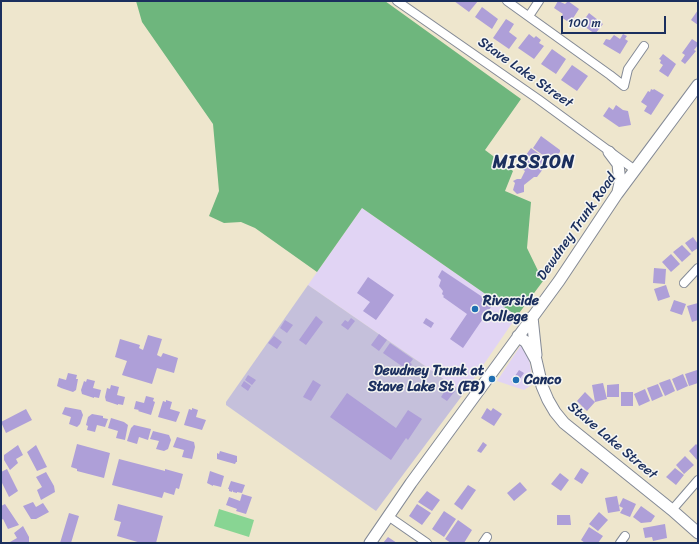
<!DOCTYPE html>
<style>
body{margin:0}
#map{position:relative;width:699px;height:544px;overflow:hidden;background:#eee6cd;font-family:Sriracha,sans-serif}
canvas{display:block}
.frame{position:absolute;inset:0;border:2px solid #1b2f5e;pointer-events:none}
.scale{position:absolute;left:561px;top:16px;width:105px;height:18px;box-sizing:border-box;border:2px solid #1b2f5e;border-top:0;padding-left:5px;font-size:12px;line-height:14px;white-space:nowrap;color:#1b2f5e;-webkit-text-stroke:3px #f6f6f2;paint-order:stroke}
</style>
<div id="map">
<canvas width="699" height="544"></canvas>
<div class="frame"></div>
<div class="scale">100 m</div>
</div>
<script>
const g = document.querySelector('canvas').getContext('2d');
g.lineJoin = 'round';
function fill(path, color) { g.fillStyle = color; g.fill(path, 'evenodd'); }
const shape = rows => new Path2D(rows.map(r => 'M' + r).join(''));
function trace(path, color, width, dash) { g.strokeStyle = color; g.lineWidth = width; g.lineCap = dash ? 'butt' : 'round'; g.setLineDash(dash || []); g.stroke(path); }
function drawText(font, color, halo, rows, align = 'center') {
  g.font = font + ' Sriracha,sans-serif'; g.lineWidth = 3; g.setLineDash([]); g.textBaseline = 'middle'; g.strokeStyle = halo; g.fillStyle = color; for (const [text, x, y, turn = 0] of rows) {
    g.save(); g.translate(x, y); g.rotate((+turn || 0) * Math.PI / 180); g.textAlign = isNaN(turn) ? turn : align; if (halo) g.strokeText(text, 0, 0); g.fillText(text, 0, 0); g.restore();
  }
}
const built = shape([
 [362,208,517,316,464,393,308,285],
 [521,345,529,358,533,384,524,390,497,381]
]);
const industrial = shape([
 [308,285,464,393,376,511,226,405,226,402]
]);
const green = shape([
 [219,509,254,520,249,537,214,526]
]);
const forest = shape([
 [136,1,385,1,521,99,485,150,513,171,505,191,531,202,527,248,543,281,517,316,362,208,317,272,255,228,241,222,224,223,209,216,219,191,213,124,142,22]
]);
const building = shape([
 [454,1,478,1,469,12],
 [558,1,565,4,568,1,579,9,570,23,561,17,563,14,554,8],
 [482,7,498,19,492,29,475,17],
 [698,10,698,25,691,20],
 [589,13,603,24,595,34,581,24],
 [506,19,514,24,509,32,517,38,509,49,493,38],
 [529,34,534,38,536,36,541,40,539,43,544,46,534,59,518,48],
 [623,34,627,36,625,39,628,41,620,54,603,44,606,39,610,40,614,35,620,39],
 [692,39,698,43,698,45,694,50,696,51,685,64,681,61,685,55,682,53],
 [552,49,566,59,556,74,541,64],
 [663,54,676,64,668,77,659,71,663,65,660,63,661,60,659,59],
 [572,65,588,76,577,91,561,80],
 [651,89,653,90,654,89,664,95,651,115,644,111,647,106,641,102,648,91,650,92],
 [616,105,623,110,628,111,631,125,619,127,603,116,609,107,613,110],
 [541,136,560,150,560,152,553,160,552,159,551,161,533,148],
 [531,148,549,161,537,177,534,177,524,185,524,192,517,194,513,190,515,183,513,181,517,179,521,179,525,171,518,166],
 [693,237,698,244,698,248,692,252,685,243],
 [682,245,691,254,682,262,673,252],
 [671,254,680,264,671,272,662,262],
 [654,268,666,269,665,284,653,283],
 [442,270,493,304,463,348,450,339,467,314,443,297,444,296,442,294,443,291,439,286,441,280,438,277],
 [368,277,394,295,376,320,363,311,370,302,357,293],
 [666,285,670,297,658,301,654,289],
 [674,300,686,304,682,315,670,311],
 [698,303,698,320,692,322,687,306],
 [316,316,323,322,306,345,299,340],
 [351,318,355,321,348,330,341,325,345,320,348,322],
 [426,318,434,323,431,328,423,323],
 [285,320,293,325,287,333,280,328],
 [379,334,387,340,379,351,371,345],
 [148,335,162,339,157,355,161,357,163,353,178,358,174,373,157,368,152,384,122,375,127,361,115,357,120,339,140,345,139,348,143,350],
 [274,336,282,342,277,349,268,343],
 [390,343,413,359,410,363,412,364,408,369,406,368,406,369,383,353],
 [519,370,524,373,517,383,511,382],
 [697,370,698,383,689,386,685,374],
 [68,373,77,375,76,379,78,379,76,390,73,392,61,388,57,386,59,378,66,380],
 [683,374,688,386,677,391,672,379],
 [248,375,256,380,252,385,245,380],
 [87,379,95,381,93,388,101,390,99,398,94,397,94,398,82,394,81,390,84,381,86,382],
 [670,379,675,391,665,396,659,383],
 [313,380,321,385,311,401,303,397],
 [244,381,251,386,248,391,241,386],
 [603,383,607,399,595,402,592,385],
 [619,384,619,397,607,397,607,385],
 [658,384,663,396,652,401,647,388],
 [111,385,119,387,117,395,125,397,123,405,118,404,118,405,106,401,105,397,107,388,110,389],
 [448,386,455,391,447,401,441,397],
 [645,389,650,401,639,406,634,394],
 [585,392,595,402,587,411,577,401],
 [621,392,633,392,633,406,621,406],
 [347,393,396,428,408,410,422,419,408,440,406,438,391,460,330,417],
 [146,396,154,398,153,401,155,402,151,415,138,411,139,410,134,409,136,401,144,403],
 [166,400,172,402,170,409,180,412,176,422,158,417,163,401,166,402],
 [65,407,81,410,83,415,80,424,77,427,69,424,71,417,62,414],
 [192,408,198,410,196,417,206,420,202,430,184,425,189,409,192,410],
 [487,408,491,411,493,408,502,414,494,426,481,418],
 [26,409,32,420,6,433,1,422],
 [92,414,103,416,103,418,108,419,105,427,97,425,95,432,87,430,88,426,86,425,88,417],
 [111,418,124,422,128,425,125,440,116,438,118,431,108,428],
 [134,425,151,429,148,440,139,437,137,444,127,441,131,428],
 [153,431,169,435,171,440,168,449,164,451,156,449,159,441,150,439],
 [177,437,194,442,195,447,192,459,182,457,184,450,173,447],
 [483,442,487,445,481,453,477,451],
 [77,444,110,453,104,478,77,471,77,469,71,467],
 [696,444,698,446,698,461,689,451],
 [18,445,23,455,16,459,18,463,10,470,4,460,4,455],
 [36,445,47,467,37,471,27,452],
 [220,451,237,456,237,462,236,462,235,464,217,459,217,453,219,454],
 [685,456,694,465,684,474,676,465],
 [119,459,165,471,165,469,183,474,179,489,176,488,174,495,164,492,162,498,112,485],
 [581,468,589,473,582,484,574,479],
 [675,468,684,475,676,485,666,477],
 [7,469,18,491,9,497,1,481,1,472],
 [210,471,224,476,221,487,213,485,213,486,207,483],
 [46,472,54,486,55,492,41,500,37,490,42,487,36,477],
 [560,473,569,480,561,491,551,484],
 [231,481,245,485,242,493,237,492,237,493,233,492,233,490,232,492,229,491,229,489,228,489],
 [520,482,527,490,514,501,507,493],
 [468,485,476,490,462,510,454,504],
 [427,491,440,500,432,511,418,502],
 [242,494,252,497,246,514,236,511,237,509,226,505,229,497,240,501],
 [617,496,620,511,608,513,605,498],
 [623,498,636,504,630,517,620,513,623,508,619,506],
 [33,502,36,507,43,503,49,512,36,519,31,519,23,506],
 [5,504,19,525,8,529,3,519,1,520,1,506],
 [118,504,163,516,156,543,141,543,117,536,121,522,114,520],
 [417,504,431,513,422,525,409,516],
 [641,506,655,516,651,522,641,523,633,517],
 [444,511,456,519,444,537,432,529],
 [599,512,608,520,598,531,589,524],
 [69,513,79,516,71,543,60,543],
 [557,515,570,515,571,525,557,525],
 [458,520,472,530,464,543,451,543,445,539],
 [665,524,667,538,653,541,652,537,645,538,643,528],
 [23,526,29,537,29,542,10,543,10,542,17,538,14,533],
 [589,527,603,536,598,543,585,543,581,540],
 [388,537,397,543,383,543]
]);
const minor = shape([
 [397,1,538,99,635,170],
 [507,1,610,75,624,86,628,69,644,46],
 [529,16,539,1],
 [684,283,698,268],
 [672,510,698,480],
 [388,516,427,543],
 [483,543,487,537],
 [620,543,625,536]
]);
const major = shape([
 [609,152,618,164,620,183,618,192],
 [532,317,536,355],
 [518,336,526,342,536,360,542,386,548,400,555,412,564,423,672,510,698,533],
 [370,543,411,483,559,281,617,194,698,85]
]);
const markers = [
 [475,309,4,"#1f6fb2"],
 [492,379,4,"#1f6fb2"],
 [516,380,4,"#1f6fb2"]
];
const streetNames = [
 ["Stave Lake Street",525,73,35],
 ["Dewdney Trunk Road",577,227,-55],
 ["Stave Lake Street",612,441,40]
];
const poiNames = [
 ["Riverside",483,301],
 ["College",483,317],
 ["Dewdney Trunk at",484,371,"right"],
 ["Stave Lake St (EB)",484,387,"right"],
 ["Canco",524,380]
];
const districtNames = [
 ["MISSION",534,163]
];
fill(built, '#e1d4f4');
fill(industrial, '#c5c0db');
fill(green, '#88d593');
fill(forest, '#6eb67d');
fill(building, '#ae9fd8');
trace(minor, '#848a96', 10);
trace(major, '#848a96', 13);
trace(minor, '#fff', 8);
trace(major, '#fff', 11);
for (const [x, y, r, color] of markers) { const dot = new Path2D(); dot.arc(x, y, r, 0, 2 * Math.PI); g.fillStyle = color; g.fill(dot); trace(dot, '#f6f6f2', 1.5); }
drawText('14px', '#1b2f5e', '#f6f6f2', streetNames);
drawText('bold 14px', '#1b2f5e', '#f6f6f2', poiNames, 'left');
g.letterSpacing = '1px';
drawText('bold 18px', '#1b2f5e', '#f6f6f2', districtNames);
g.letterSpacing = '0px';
</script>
